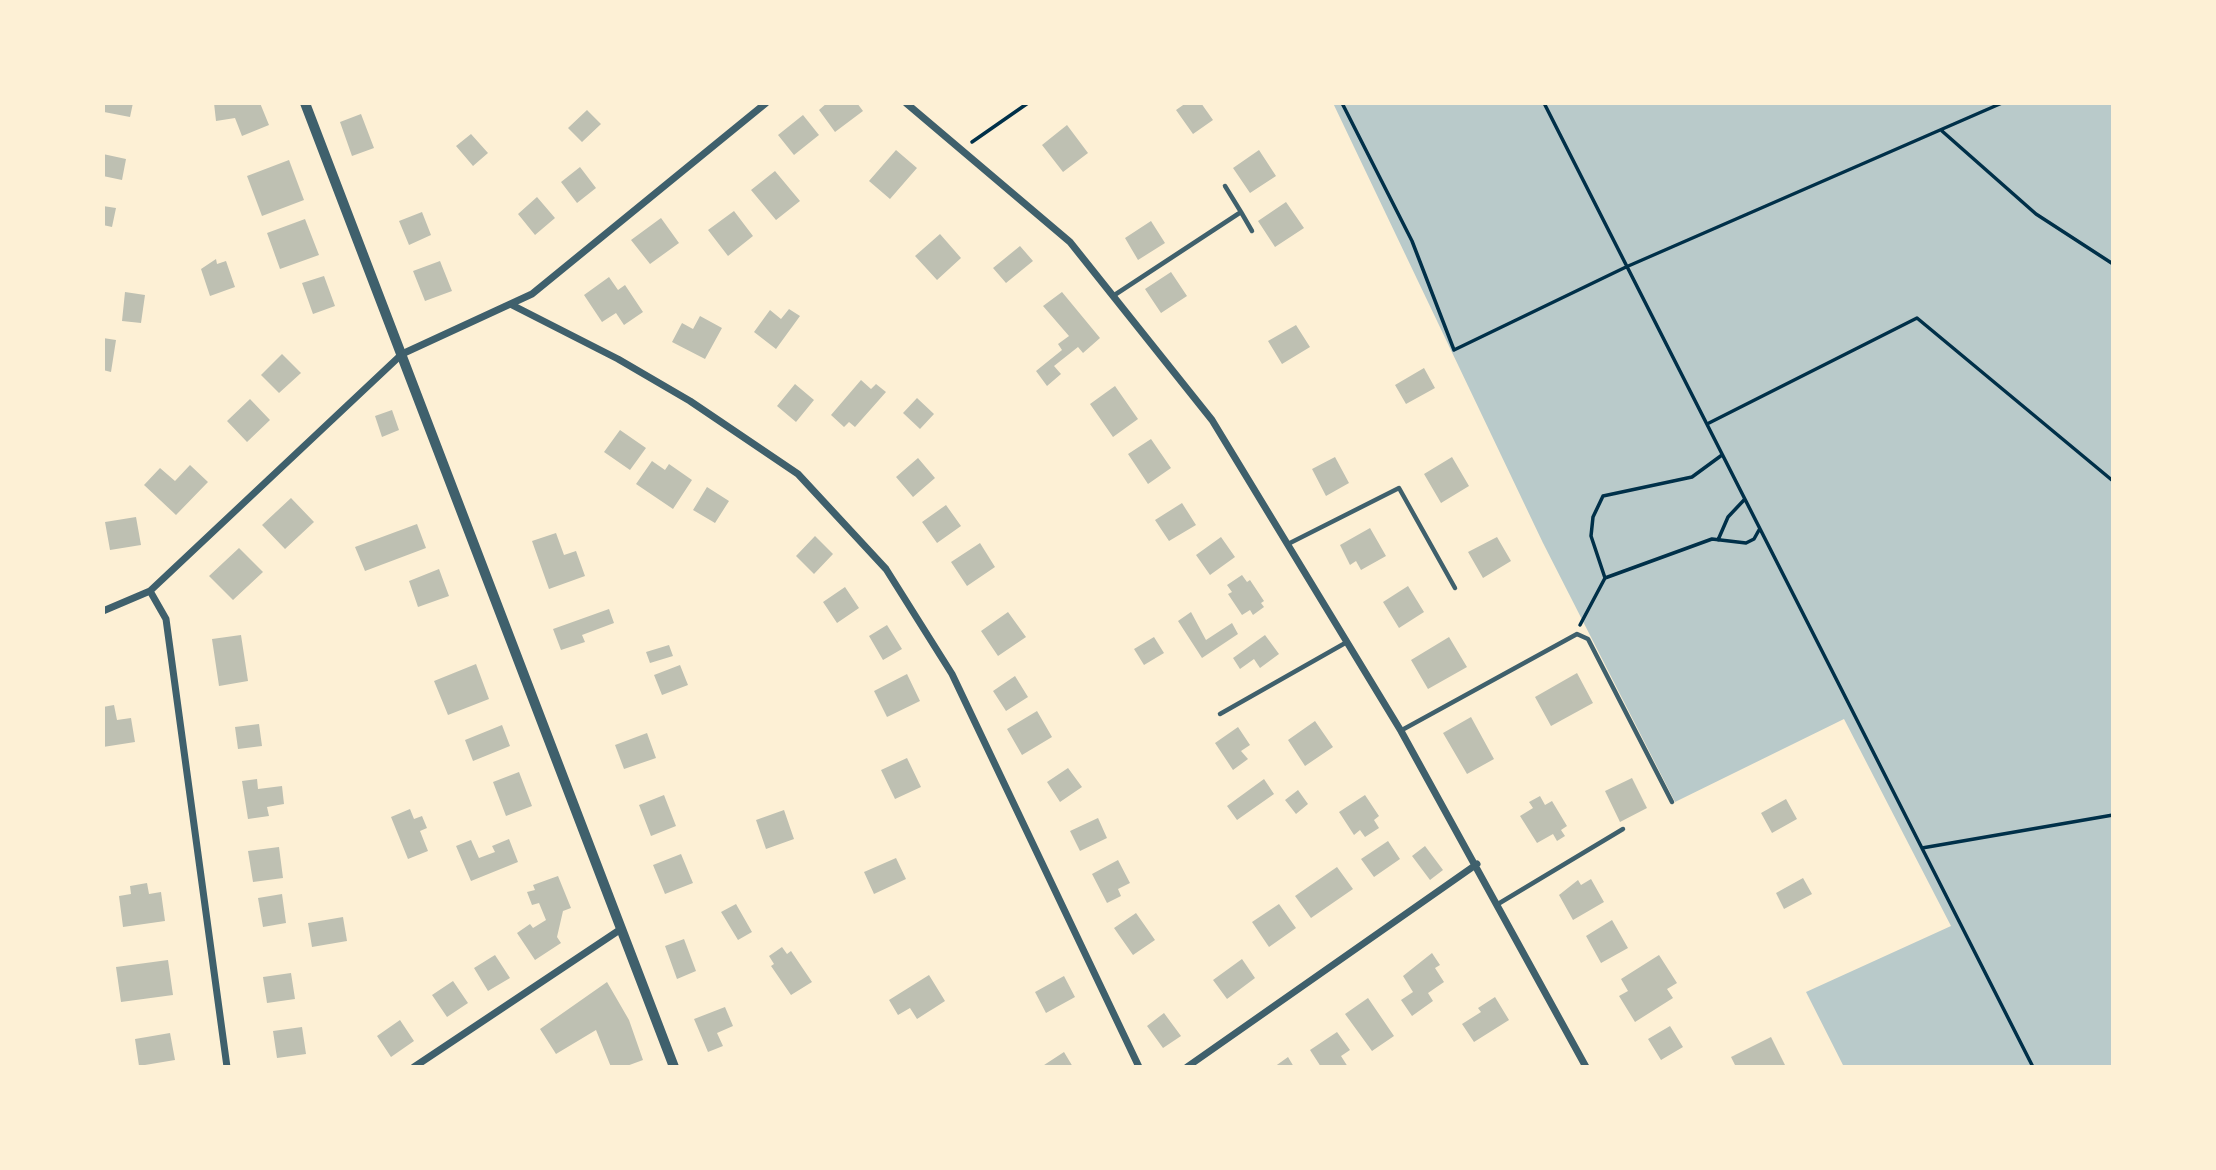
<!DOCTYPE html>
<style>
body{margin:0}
#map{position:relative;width:2216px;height:1170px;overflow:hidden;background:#fdf0d5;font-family:"Exo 2",sans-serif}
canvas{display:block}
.frame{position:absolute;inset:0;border:105px solid #fdf0d5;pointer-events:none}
</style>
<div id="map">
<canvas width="2216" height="1170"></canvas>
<div class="frame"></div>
</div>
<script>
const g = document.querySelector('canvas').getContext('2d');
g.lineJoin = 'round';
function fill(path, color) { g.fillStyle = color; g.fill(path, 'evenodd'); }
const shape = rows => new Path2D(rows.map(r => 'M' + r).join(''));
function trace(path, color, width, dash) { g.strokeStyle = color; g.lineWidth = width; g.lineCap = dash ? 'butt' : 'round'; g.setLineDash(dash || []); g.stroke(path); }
const green = shape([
 [1333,103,2113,103,2113,1067,1844,1067,1806,992,1951,926,1844,719,1675,802,1543,543]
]);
const building = shape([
 [105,103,133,103,130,117,104,112],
 [214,103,260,103,269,125,242,136,235,118,216,121],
 [827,103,857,103,863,111,835,132,819,110],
 [1186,103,1201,103,1213,120,1193,134,1176,110],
 [587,110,601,124,582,142,568,128],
 [361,114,374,148,352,156,340,122],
 [803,115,819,135,794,155,778,135],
 [1067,125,1088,153,1063,172,1042,145],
 [471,134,488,153,473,166,456,146],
 [896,150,917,168,890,199,869,181],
 [1259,150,1276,176,1250,193,1233,168],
 [103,154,126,159,122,180,103,176],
 [289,160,304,200,262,216,247,176],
 [580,167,596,188,577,203,561,182],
 [775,171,800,201,776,220,751,190],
 [537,197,555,218,535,235,518,214],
 [1286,202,1304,228,1275,247,1258,221],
 [103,206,116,208,112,227,103,225],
 [734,211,753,236,728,256,708,230],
 [422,212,431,235,409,245,399,221],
 [661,218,679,243,650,264,631,240],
 [305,219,319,255,280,269,267,233],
 [1151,221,1165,243,1138,260,1125,238],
 [940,234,961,258,937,280,915,256],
 [1020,246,1033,261,1006,283,993,268],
 [216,259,217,264,226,261,235,287,210,296,201,269],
 [440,261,452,291,425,301,413,271],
 [1171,272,1187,296,1161,313,1145,289],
 [324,276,335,306,313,314,302,283],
 [609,277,618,290,625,285,643,312,624,325,616,313,602,322,584,295],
 [125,292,145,295,141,323,122,321],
 [1062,292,1100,338,1083,353,1078,347,1054,366,1061,374,1047,386,1036,371,1062,350,1058,344,1069,336,1043,306],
 [789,309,800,316,776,349,754,332,770,310,781,319],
 [700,316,722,328,705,359,672,342,682,323,693,329],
 [1296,325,1310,347,1282,364,1268,341],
 [103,338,116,340,111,372,103,370],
 [282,354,301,373,279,393,261,375],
 [1424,368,1435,388,1406,404,1395,385],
 [861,380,871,389,876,384,886,392,855,427,849,422,844,427,831,415],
 [795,384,814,400,796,422,777,406],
 [1115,386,1138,419,1113,437,1090,404],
 [917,398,934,414,920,429,903,413],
 [250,399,270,420,247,442,227,421],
 [392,410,399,430,382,437,375,416],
 [620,430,646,448,630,470,604,452],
 [1151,439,1171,468,1148,484,1128,454],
 [1335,457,1349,483,1326,496,1312,469],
 [1452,457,1469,486,1441,503,1424,474],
 [918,458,935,478,913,497,896,477],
 [652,461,665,470,669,464,692,480,673,509,636,484],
 [190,465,208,482,176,515,144,485,160,468,175,481],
 [707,487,729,501,715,523,693,510],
 [291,498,314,522,285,549,262,525],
 [1182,503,1196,525,1169,541,1155,520],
 [946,505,961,526,937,543,922,522],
 [136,517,141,545,110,550,105,522],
 [417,524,426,548,365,571,355,547],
 [1370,528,1386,556,1361,570,1356,561,1350,565,1340,545],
 [556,533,564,555,576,551,585,576,549,589,532,541],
 [815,536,833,554,814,574,796,556],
 [1221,537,1235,557,1210,575,1196,555],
 [1497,537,1511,561,1483,578,1468,552],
 [980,543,995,567,967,586,951,562],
 [239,548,263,572,233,600,209,576],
 [439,569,449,596,418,607,409,581],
 [1242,575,1247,582,1250,580,1264,601,1261,603,1264,607,1253,615,1250,610,1242,615,1228,594,1232,592,1227,585],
 [1408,586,1424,612,1399,628,1383,602],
 [845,587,859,608,837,623,823,602],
 [609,609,614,623,582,635,585,642,561,650,553,629],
 [1008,612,1026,637,998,656,981,631],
 [1191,612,1206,640,1232,623,1238,634,1202,658,1178,621],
 [887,625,902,649,883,660,869,636],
 [241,635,248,681,219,686,212,639],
 [1265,635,1279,654,1260,668,1254,659,1240,669,1233,658],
 [1154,637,1164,653,1144,665,1134,649],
 [1449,637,1467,667,1428,689,1411,660],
 [669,645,673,656,650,663,646,652],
 [476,664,489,699,448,715,434,681],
 [680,665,688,685,662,695,654,675],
 [1577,673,1593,703,1551,726,1535,697],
 [907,674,920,701,887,717,874,691],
 [1015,676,1028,697,1006,711,993,691],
 [114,705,117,720,131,718,135,742,103,747,103,707],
 [1037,711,1052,737,1022,755,1007,729],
 [1471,717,1494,759,1467,774,1443,733],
 [1315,721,1333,747,1305,766,1288,740],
 [259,724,262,746,238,749,235,727],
 [502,725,510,746,473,761,465,740],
 [1238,727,1250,745,1241,751,1248,759,1233,770,1215,743],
 [647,733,656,758,624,769,615,745],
 [907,758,921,787,895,799,881,770],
 [1068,768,1082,787,1060,802,1047,782],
 [519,772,532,806,506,816,493,782],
 [1632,778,1647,808,1620,822,1605,791],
 [257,779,258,789,282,786,284,804,267,807,269,816,248,819,242,781],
 [1264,779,1274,794,1237,820,1227,806],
 [1298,790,1308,804,1296,814,1285,800],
 [664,795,676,826,651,836,639,805],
 [1365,795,1379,816,1374,820,1379,828,1365,837,1360,830,1354,835,1339,812],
 [1540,796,1545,805,1552,801,1567,826,1561,830,1565,836,1557,841,1553,834,1537,843,1520,816,1533,808,1529,802],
 [1786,799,1797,819,1772,833,1761,813],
 [410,809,414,819,422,816,427,828,420,831,428,851,408,859,391,817],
 [784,810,794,839,766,849,756,820],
 [1098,818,1107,838,1080,851,1070,831],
 [509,839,518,862,471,881,456,846,471,840,479,858,495,852,492,846],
 [1388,841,1400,859,1374,877,1361,859],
 [1425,846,1443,870,1430,880,1412,856],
 [279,847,283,878,253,882,248,851],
 [681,854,693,883,665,894,653,865],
 [896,858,906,879,874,894,864,872],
 [1118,860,1130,883,1118,889,1121,896,1107,903,1092,874],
 [1337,867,1353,889,1311,918,1295,896],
 [558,876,571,908,563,911,557,937,561,943,535,960,517,933,530,924,533,928,546,920,539,903,532,905,527,892,535,890,533,885],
 [1803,878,1812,894,1784,909,1776,893],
 [1591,879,1604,902,1573,920,1559,895,1578,880,1581,885],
 [147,883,149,894,161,892,165,921,123,927,119,896,131,894,130,886],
 [282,894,286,923,263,927,258,898],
 [736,904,752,932,738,940,721,912],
 [1279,904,1296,928,1269,947,1252,922],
 [1136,913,1155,940,1133,955,1114,928],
 [343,917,347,941,312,947,308,923],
 [1612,920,1628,948,1601,963,1586,936],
 [684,939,696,971,677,979,665,946],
 [782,947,787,954,791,951,812,982,791,995,771,966,774,964,769,956],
 [1432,953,1440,965,1435,968,1444,982,1428,993,1433,1001,1412,1016,1401,1000,1413,992,1403,976],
 [495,955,510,978,488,991,474,968],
 [1659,955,1677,983,1667,989,1673,998,1635,1022,1619,996,1628,991,1621,979],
 [1242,959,1255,978,1227,999,1213,980],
 [168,960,173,995,121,1002,116,967],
 [291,973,295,999,267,1003,263,977],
 [929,975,945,1001,917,1019,910,1008,898,1015,889,1000],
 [1064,976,1075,997,1046,1013,1035,992],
 [453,981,468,1003,447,1017,432,995],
 [607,982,629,1020,643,1060,624,1067,611,1067,596,1030,556,1054,540,1029],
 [1495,997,1509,1020,1474,1042,1462,1024,1481,1012,1478,1008],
 [1368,998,1394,1036,1372,1051,1345,1014],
 [725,1007,733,1026,717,1033,723,1046,708,1052,694,1019],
 [1164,1013,1181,1036,1163,1048,1147,1026],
 [400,1020,414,1041,391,1057,377,1036],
 [1670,1026,1683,1047,1661,1060,1648,1039],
 [302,1027,306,1054,277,1058,273,1031],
 [1337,1032,1350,1050,1341,1056,1348,1067,1321,1067,1310,1050],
 [170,1033,175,1060,139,1066,135,1039],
 [1771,1037,1786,1067,1736,1067,1731,1057],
 [1064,1052,1073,1067,1041,1067],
 [1288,1057,1294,1067,1274,1067]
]);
const path = shape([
 [1342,103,1412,241,1454,350,1626,267,2002,103],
 [1544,103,2033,1067],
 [1942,131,2036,214,2113,264],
 [972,142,1028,103],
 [1709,423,1917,318,2113,481],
 [1718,540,1728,517,1744,500],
 [1605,578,1591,536,1593,517,1603,496,1692,477,1722,455],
 [1580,625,1605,578,1712,539,1746,543,1754,539,1759,530],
 [1922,848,2113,815]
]);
const service = shape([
 [1241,212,1252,231],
 [1113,296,1241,212,1225,186],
 [1288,544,1399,488,1455,588],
 [1220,714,1347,642],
 [1402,730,1577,634,1588,639,1672,802],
 [1498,904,1623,829]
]);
const minor = shape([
 [906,103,1070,242,1212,420,1401,731,1586,1067],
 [512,305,618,359,690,401,798,474,886,569,952,674,1139,1067],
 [150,591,166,619,227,1067],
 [103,611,150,591,402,354,532,294,766,103],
 [414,1067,621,929],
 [1187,1067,1477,864]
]);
const tertiary = shape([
 [305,103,674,1067]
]);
fill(green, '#b9caca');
fill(building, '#bec0b2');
trace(path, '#003049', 3.5);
trace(service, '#3f606c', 4.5);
trace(minor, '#3f606c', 7);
trace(tertiary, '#3f606c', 10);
</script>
